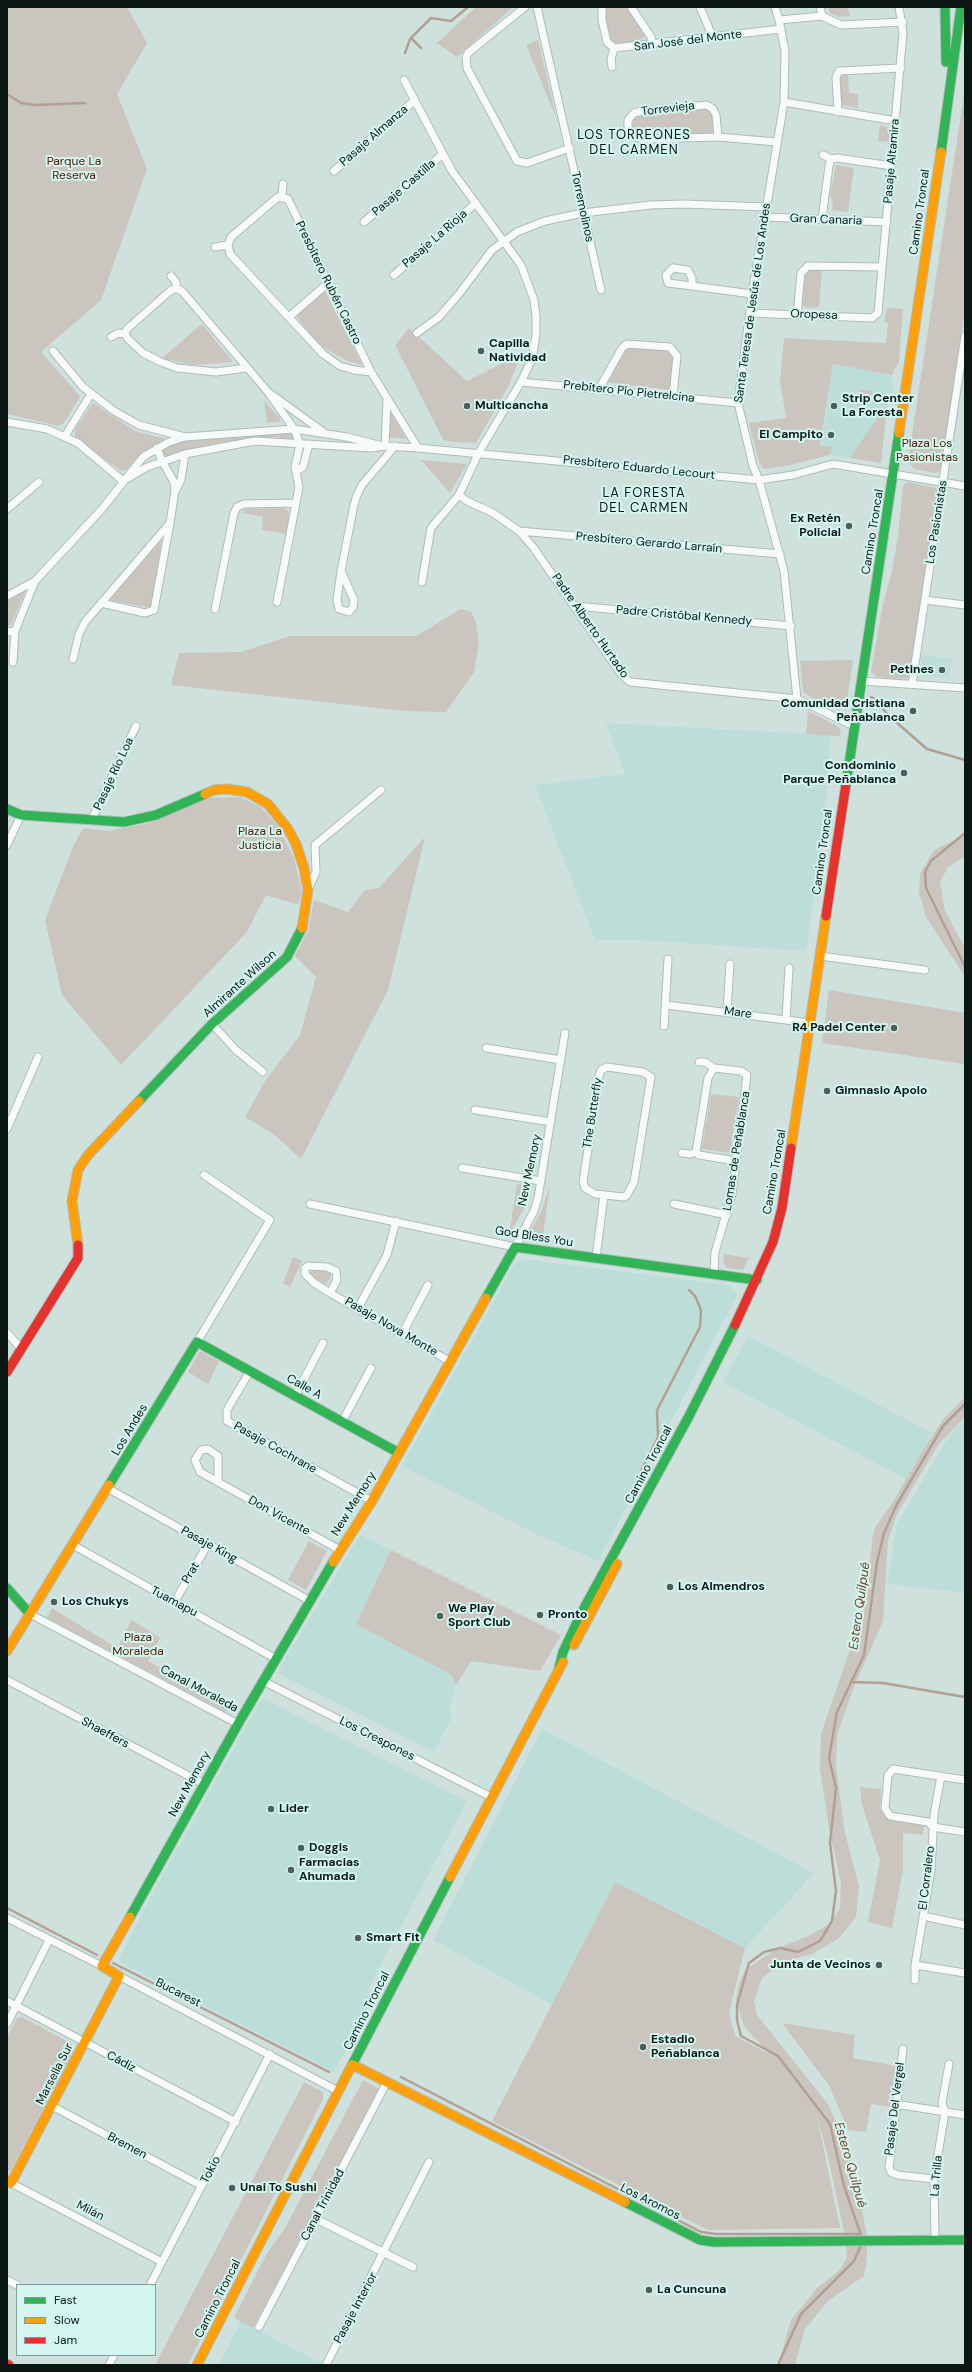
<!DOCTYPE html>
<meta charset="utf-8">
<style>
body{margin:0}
#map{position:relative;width:972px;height:2372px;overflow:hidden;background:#cee1dd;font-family:"DM Sans",sans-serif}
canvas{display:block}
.frame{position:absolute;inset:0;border:8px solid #0b1715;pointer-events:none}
.legend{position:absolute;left:16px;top:2284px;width:140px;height:72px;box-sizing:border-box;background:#d3f6ef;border:1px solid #839d98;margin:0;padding:5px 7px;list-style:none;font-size:12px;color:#0b1715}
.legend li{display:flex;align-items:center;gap:8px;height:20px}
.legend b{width:20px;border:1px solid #839d98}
</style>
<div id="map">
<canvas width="972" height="2372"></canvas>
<div class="frame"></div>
<ul class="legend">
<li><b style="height:5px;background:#30b455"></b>Fast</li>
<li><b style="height:5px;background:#ff9f0a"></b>Slow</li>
<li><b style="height:5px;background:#e5322d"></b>Jam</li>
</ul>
</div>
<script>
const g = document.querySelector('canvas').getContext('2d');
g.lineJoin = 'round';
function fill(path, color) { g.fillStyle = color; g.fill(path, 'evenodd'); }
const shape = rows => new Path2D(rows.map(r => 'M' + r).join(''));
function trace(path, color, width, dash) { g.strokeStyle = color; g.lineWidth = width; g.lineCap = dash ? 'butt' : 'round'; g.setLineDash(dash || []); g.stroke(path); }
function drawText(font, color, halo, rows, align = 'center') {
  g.font = font + ' "DM Sans",sans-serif'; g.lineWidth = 4; g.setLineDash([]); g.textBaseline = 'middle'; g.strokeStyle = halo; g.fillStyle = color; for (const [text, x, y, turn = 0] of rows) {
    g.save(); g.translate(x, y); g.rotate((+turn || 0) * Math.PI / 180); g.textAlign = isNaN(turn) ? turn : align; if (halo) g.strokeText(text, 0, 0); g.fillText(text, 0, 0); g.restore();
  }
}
const built = shape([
 [833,364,892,375,893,397,887,405,881,463,829,455,820,457],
 [922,655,952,659,949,678,924,676,920,672],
 [606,723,831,735,823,836,806,951,636,940,595,940,535,785,625,774],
 [524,1259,729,1285,737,1295,598,1561,534,1533,402,1466,514,1265],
 [748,1336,932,1433,906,1479,723,1382],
 [965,1420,965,1593,887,1584,897,1524,949,1436],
 [360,1535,391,1550,356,1624,452,1675,456,1685,449,1712,452,1717,434,1752,277,1673],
 [262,1698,467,1801,367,1991,375,1995,334,2072,118,1961,156,1887],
 [542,1729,814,1873,745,1948,615,1882,553,2005,433,1940],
 [241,2321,265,2334,326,2365,219,2365]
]);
const green = shape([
 [7,7,127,7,147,43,117,94,147,169,101,300,41,352,79,395,79,399,63,424,59,426,7,414],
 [476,7,513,7,457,57,437,43],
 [605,7,629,7,646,36,634,42,613,44,606,27],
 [828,7,848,7,850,16,838,17,830,13],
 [538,40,556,117,526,45],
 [838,75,848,75,849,93,858,94,858,108,843,105,839,97],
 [965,88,965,309,941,470,936,473,914,469,908,461],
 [707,107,711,111,714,125,713,131,708,134,655,132,646,137,636,135,631,127,635,117,642,115],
 [880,125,887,127,892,133,891,142,878,141],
 [836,165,854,168,848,212,832,210,833,201,830,195],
 [811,269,822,269,819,307,807,308,803,305,804,274],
 [325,291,362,365,348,361,320,346,296,316],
 [887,308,903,309,899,361,892,375,833,364,820,445,832,447,831,452,829,455,786,466,763,469,759,462,749,423,786,418,780,381,784,338,886,343,888,323,884,322],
 [202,324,233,362,193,365,162,358],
 [409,328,467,381,521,354,509,385,476,443,444,441,395,345],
 [627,346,669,349,673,358,669,390,606,382],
 [860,389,874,391,856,417],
 [264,401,280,418,280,422,267,423],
 [93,403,135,431,165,439,157,445,143,451,127,469,121,471,75,437,75,429],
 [887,405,881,463,850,458,852,454],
 [391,412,406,439,389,437],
 [291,431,294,440,272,437,224,442,167,457,163,456,161,451,163,448,183,441],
 [421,460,467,464,450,493],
 [908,482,936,488,938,491,911,676,906,679,877,677,871,672,883,604,892,571,898,536,903,486],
 [285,508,288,511,289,518,287,534,262,530,263,517,243,513,244,509],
 [162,539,151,608,109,600],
 [26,589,11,625,7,626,7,600],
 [461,609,471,612,476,623,479,643,474,672,446,712,404,711,171,685,179,653,241,652,290,636,416,636],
 [853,660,846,707,839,710,807,695,803,691,800,661],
 [808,711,837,726,841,730,840,736,806,734],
 [240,797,261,807,277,825,293,856,302,891,299,905,266,895,247,932,121,1065,62,995,45,920,72,849,83,828,108,831,145,824,210,798],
 [965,835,965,856,948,867,940,882,945,911,965,948,965,977,926,917,919,892,920,874,934,850],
 [425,837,388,990,301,1159,275,1135,245,1117,265,1081,300,1035,316,977,295,956,308,931,314,900,348,912,365,890,379,888],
 [829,990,965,1013,965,1064,822,1043],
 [711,1094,739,1097,730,1153,702,1149],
 [517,1184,529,1186,526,1205,509,1235],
 [550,1185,542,1243,529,1241,530,1232,541,1212],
 [724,1254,749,1258,743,1270,727,1268,723,1263],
 [293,1257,302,1261,290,1287,283,1283],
 [314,1267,332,1274,326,1285,309,1274],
 [200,1351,219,1361,208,1384,188,1372],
 [965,1397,965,1417,938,1445,897,1514,888,1540,883,1621,854,1687,837,1735,836,1767,845,1833,859,1886,856,1917,839,1938,812,1954,783,1962,762,1978,754,2001,757,2015,828,2104,847,2147,859,2191,866,2232,867,2257,864,2276,828,2301,805,2329,795,2365,778,2365,791,2320,817,2288,840,2270,847,2257,845,2236,828,2157,816,2112,840,2228,708,2230,492,2121,615,1882,745,1948,729,2013,735,2036,769,2054,744,2026,736,2000,739,1984,745,1970,778,1948,806,1937,830,1924,840,1908,841,1883,830,1834,820,1769,821,1734,848,1655,863,1621,873,1534,876,1526,893,1502,923,1450,944,1418],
 [309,1541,327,1551,306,1590,288,1580],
 [391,1550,561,1635,540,1671,471,1661,456,1685,452,1675,356,1624],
 [52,1608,117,1648,132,1620,160,1638,148,1661,231,1705,226,1712,47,1618],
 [860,1787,881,1789,880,1809,887,1819,924,1826,923,1835,903,1833,903,1869,892,1928,868,1922,880,1860,862,1805],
 [22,2017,72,2044,74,2050,11,2170,7,2172,7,2038,17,2018],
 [782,2023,855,2035,853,2058,897,2066,892,2107,871,2104,866,2132,848,2130,830,2087],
 [363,2080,379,2089,253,2328,234,2318,267,2253,285,2228],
 [304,2082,323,2092,323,2099,193,2354,187,2365,155,2365]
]);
const stream = shape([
 [421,48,411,38,431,18,451,21,468,7],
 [405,53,410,39],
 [7,94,21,103,36,105,85,103],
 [871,697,875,699,888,715,927,749,965,760],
 [828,765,835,765],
 [965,833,931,861,925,872,926,888,965,967],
 [628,1498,658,1437,657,1410,700,1327,701,1310,695,1296,689,1290],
 [851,1682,883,1683,965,1697],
 [7,1908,97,1955],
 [113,1963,329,2072],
 [401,2077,701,2232,716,2234,861,2234],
 [862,2238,844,2186,830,2124,778,2056,741,2036,737,2020,737,2005,749,1963,764,1952,780,1948,798,1952,820,1941,832,1921,836,1891,830,1843,836,1788,829,1758,837,1712,864,1655,877,1562,884,1533,897,1504,943,1426,965,1404],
 [778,2365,801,2314,854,2261,862,2243]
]);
const street = shape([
 [525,7,468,53,466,57,467,68,517,161,527,163,570,148],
 [537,7,601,290],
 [602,7,602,20,607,42,614,48,781,29],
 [631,7,651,37,652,45],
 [700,7,713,38],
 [775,7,779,20,785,51,784,102,752,294,738,403,753,466,759,480,784,571,797,699],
 [820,7,822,16],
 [779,20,822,16,841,25,903,22],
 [612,67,611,59,614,48],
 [404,80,452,171,521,265,534,300,536,317,536,335,532,359,521,382,479,452,459,495,431,528,422,582],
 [784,102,896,121],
 [838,112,836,77,839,71,901,68],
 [718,137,716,115,713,109,707,105,642,111,634,113,628,120,628,126,631,136,644,139,718,137,777,142],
 [823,155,831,159],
 [334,171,414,101],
 [282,197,283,184],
 [765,217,887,222],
 [822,219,829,166,831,159,837,158,892,166],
 [364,222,443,154],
 [215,247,228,245],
 [673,268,688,270,692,278,692,286,668,283,666,275,673,268],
 [394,275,476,203],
 [171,276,176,282,176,288],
 [692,286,752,294],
 [176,288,182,291,268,392,322,431],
 [176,288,170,291,127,329,125,334,128,339,143,353,161,362,177,368,216,372,246,368],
 [750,313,872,318,878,313,903,33,899,7],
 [797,315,801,273,808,266,882,267],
 [289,317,328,283],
 [417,333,439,317,459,294,492,250,517,232,545,221,583,213,651,205,683,204,766,207],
 [111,337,118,333,125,334],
 [53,351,83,387,114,411,139,425,185,437],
 [371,372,354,370,340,366,323,354,230,254,228,245,231,237,278,197,288,199,371,372,418,448],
 [521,382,738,403],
 [599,389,622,348,627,344,670,347,677,356,673,396],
 [268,392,294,429,300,444,295,467,299,487,277,602],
 [7,422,47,429,78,443,123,481],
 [65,436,91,394],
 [385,446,387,401],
 [297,471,303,467,309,444],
 [123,481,147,467,185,454,255,441,371,448,385,446,418,448,759,480,793,475,833,464,965,486],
 [176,490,181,480,185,454],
 [459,495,467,501,493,513,519,531,533,547,621,674,630,682,797,699,854,726],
 [7,509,39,482],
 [519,531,780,554],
 [341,571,354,600,353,607,349,612,339,609,337,600,341,571,354,505,357,495,362,485,395,446],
 [7,596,35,581,102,509,143,457,169,442,185,437,294,429,347,437,382,446],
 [925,600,965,605],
 [101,603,145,613,154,610,170,523],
 [576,606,791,626],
 [215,609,234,513,237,507,244,504,295,503],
 [7,632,15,631],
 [73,659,79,634,85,622,170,523,175,490,174,482,162,461,157,448],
 [13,662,15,631,35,581],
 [861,681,965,688],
 [912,684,965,336],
 [91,821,136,726],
 [7,845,21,815],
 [308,890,316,872,315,845,381,790],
 [820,956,925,970],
 [666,1005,810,1023],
 [727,1011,730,964],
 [786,1019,789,968],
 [212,1024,236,1050,263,1072],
 [664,1026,668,959],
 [486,1048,561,1060],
 [699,1062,705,1062,714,1068,741,1071,747,1075,732,1194,715,1252,714,1274],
 [607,1067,643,1072,651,1077,634,1182,627,1195,624,1197,595,1194,585,1188,583,1182,599,1076,601,1070,607,1067],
 [475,1110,551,1122],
 [7,1129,38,1057],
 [696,1152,708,1078,714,1068],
 [682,1153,690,1154,696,1152,699,1155,736,1161],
 [462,1168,541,1181],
 [310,1204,515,1247,534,1211,538,1198,565,1033],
 [674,1204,727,1215],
 [596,1258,604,1195],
 [330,1293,337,1280,336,1271,327,1267,308,1266,305,1268,305,1274,314,1283,330,1293,451,1362],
 [358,1308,387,1255,396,1221],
 [7,1333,21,1348],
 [402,1334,428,1285],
 [197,1342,270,1220,204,1175],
 [250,1371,227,1410,227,1421,372,1501],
 [295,1396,323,1343],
 [342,1422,371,1368],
 [218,1482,218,1456,208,1449,201,1450,195,1460,200,1472,340,1550],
 [109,1489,310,1601],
 [73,1545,276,1659],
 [175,1601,208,1544],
 [30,1614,238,1724],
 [7,1680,204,1784],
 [263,1681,491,1797],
 [965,1780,893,1769,888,1775,885,1808,890,1816,928,1822,933,1827,965,1832],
 [923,1916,965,1925],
 [7,1918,102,1966],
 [915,1965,965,1973],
 [119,1976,338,2091],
 [915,1980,915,1965,931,1870,934,1815,941,1776],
 [7,2001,236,2122],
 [7,2024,49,1940],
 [903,2049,889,2168,891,2172,897,2175,934,2179],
 [895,2104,965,2115],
 [52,2106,202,2186],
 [11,2183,162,2262],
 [316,2219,413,2267],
 [935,2240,934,2179,945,2112,942,2103,949,2064],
 [7,2280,17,2285],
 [150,2285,270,2054],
 [259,2327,387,2082],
 [327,2363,429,2162],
 [109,2365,114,2355]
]);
const fast = shape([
 [945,7,946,62],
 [941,152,961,7],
 [846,784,899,433],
 [7,809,21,815,124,822,156,815,205,794],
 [139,1101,212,1024,287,957,302,928],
 [486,1298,515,1247,757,1280],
 [109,1485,197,1342,399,1453],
 [7,1588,30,1614],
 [559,1668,563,1652,582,1612,688,1418,735,1325],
 [130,1917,238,1724,333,1562],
 [352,2065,450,1877],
 [625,2202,700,2240,714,2242,965,2240]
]);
const slow = shape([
 [899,433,941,152],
 [205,794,214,790,227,789,247,792,268,804,288,829,296,844,304,868,308,890,302,928],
 [791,1148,826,916],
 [78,1245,72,1201,78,1170,88,1155,139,1101],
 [333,1562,372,1501,486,1298],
 [574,1645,617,1564],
 [7,1651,109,1485],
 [450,1877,563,1662],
 [353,2065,625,2202],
 [7,2181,11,2183,119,1976,102,1966,130,1917],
 [197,2365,352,2065]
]);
const jam = shape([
 [826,916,846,784],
 [735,1325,773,1242,782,1208,791,1148],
 [7,1372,78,1258,78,1245],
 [7,2364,9,2365]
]);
const markers = [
 [481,351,4,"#4f5e5b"],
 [467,406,4,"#4f5e5b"],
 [834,406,4,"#4f5e5b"],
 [831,435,4,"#4f5e5b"],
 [849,526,4,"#4f5e5b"],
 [942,670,4,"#4f5e5b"],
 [913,711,4,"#4f5e5b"],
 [904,773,4,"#4f5e5b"],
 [894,1028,4,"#4f5e5b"],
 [827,1091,4,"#4f5e5b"],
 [670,1587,4,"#4f5e5b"],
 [54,1602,4,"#4f5e5b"],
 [540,1615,4,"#4f5e5b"],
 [440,1616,4,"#4f5e5b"],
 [271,1809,4,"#4f5e5b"],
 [301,1848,4,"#4f5e5b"],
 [291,1870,4,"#4f5e5b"],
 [358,1938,4,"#4f5e5b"],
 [879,1965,4,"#4f5e5b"],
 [643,2047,4,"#4f5e5b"],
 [232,2188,4,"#4f5e5b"],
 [649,2290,4,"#4f5e5b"]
];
const streetNames = [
 ["San José del Monte",688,41,-7],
 ["Torrevieja",668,109,-7],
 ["Pasaje Almanza",374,136,-41],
 ["Pasaje Altamira",892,161,-85],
 ["Pasaje Castilla",404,188,-41],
 ["Torremolinos",582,207,78],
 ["Camino Troncal",920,212,-82],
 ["Gran Canaria",826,220,2],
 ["Pasaje La Rioja",435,239,-41],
 ["Presbítero Rubén Castro",328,283,64],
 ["Santa Teresa de Jesús de Los Andes",753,303,-82],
 ["Oropesa",814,315,2],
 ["Prebítero Pío Pietrelcina",629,392,6],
 ["Presbítero Eduardo Lecourt",639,468,6],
 ["Los Pasionistas",937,522,-81],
 ["Camino Troncal",873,532,-81],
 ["Presbítero Gerardo Larraín",649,543,5],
 ["Padre Cristóbal Kennedy",684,616,5],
 ["Padre Alberto Hurtado",590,626,55],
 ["Pasaje Río Loa",114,774,-65],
 ["Camino Troncal",823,852,-82],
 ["Almirante Wilson",240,984,-42],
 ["Mare",738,1013,8],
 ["The Butterfly",593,1113,-81],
 ["Lomas de Peñablanca",737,1151,-81],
 ["New Memory",530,1170,-78],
 ["Camino Troncal",775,1172,-80],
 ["God Bless You",534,1237,9],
 ["Pasaje Nova Monte",391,1327,30],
 ["Calle A",304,1387,29],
 ["Los Andes",130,1430,-59],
 ["Pasaje Cochrane",275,1448,29],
 ["Camino Troncal",649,1465,-62],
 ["New Memory",354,1504,-58],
 ["Don Vicente",279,1516,29],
 ["Pasaje King",209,1545,29],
 ["Prat",191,1573,-59],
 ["Tuamapu",174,1602,28],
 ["Canal Moraleda",199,1689,28],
 ["Shaeffers",105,1733,28],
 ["Los Crespones",377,1739,27],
 ["New Memory",190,1784,-61],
 ["El Corralero",927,1878,-83],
 ["Bucarest",178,1993,27],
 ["Camino Troncal",367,2011,-63],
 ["Cádiz",121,2062,28],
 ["Marsella Sur",55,2074,-63],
 ["Pasaje Del Vergel",895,2109,-83],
 ["Bremen",127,2146,28],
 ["Tokio",211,2170,-62],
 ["La Trilla",937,2176,-85],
 ["Los Aromos",650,2202,27],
 ["Canal Trinidad",323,2205,-62],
 ["Milán",90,2211,27],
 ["Camino Troncal",218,2299,-63],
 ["Pasaje Interior",356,2308,-62]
];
const parkNames = [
 ["Parque La",74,162],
 ["Reserva",74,176],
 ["Plaza Los",927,444],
 ["Pasionistas",927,458],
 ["Plaza La",260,832],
 ["Justicia",260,846],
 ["Plaza",138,1638],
 ["Moraleda",138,1652]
];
const poiNames = [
 ["Capilla",489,344],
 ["Natividad",489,358],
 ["Strip Center",842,399],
 ["La Foresta",842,413],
 ["Multicancha",475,406],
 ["El Campito",823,435,"right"],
 ["Ex Retén",841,519,"right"],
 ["Policial",841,533,"right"],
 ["Petines",934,670,"right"],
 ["Comunidad Cristiana",905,704,"right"],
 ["Peñablanca",905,718,"right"],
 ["Condominio",896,766,"right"],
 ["Parque Peñablanca",896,780,"right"],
 ["R4 Padel Center",886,1028,"right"],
 ["Gimnasio Apolo",835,1091],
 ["Los Almendros",678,1587],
 ["Los Chukys",62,1602],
 ["We Play",448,1609],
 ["Sport Club",448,1623],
 ["Pronto",548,1615],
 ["Lider",279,1809],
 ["Doggis",309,1848],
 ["Farmacias",299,1863],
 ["Ahumada",299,1877],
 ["Smart Fit",366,1938],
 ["Junta de Vecinos",871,1965,"right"],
 ["Estadio",651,2040],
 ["Peñablanca",651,2054],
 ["Unai To Sushi",240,2188],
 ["La Cuncuna",657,2290]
];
const neighbourhoodNames = [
 ["LOS TORREONES",634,136],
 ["DEL CARMEN",634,151],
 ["LA FORESTA",644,494],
 ["DEL CARMEN",644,509]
];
const waterNames = [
 ["Estero Quilpué",860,1606,-82],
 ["Estero Quilpué",850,2165,74]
];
fill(built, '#bdded8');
fill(green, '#cac5be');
trace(stream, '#b3a095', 2.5);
trace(street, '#adbcb9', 9);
trace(fast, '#adbcb9', 11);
trace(slow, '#adbcb9', 11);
trace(jam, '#adbcb9', 11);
trace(street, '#f8fafa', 7);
trace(fast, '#30b455', 9);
trace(slow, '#ff9f0a', 9);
trace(jam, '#e5322d', 9);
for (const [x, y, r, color] of markers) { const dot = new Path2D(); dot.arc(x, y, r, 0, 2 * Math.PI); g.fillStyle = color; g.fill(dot); trace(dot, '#d3f6ef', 1.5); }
drawText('12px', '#0b1715', '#d3f6ef', streetNames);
drawText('12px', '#50200b', '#d3f6ef', parkNames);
drawText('bold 12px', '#0b1715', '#d3f6ef', poiNames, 'left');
g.letterSpacing = '1px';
drawText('13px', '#0b1715', '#d3f6ef', neighbourhoodNames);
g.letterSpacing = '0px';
drawText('italic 13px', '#733f2b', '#d3f6ef', waterNames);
</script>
